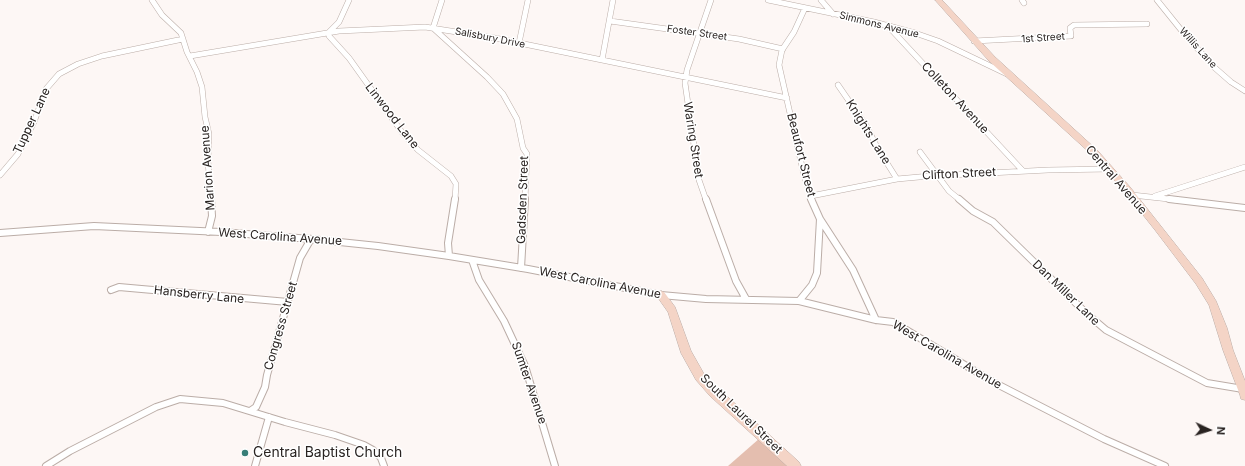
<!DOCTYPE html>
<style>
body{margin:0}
#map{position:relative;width:1245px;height:466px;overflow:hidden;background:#fdf7f5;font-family:Inter,sans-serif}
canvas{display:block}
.north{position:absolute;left:1189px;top:410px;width:40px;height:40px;-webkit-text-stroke:3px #fff;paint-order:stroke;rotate:94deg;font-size:11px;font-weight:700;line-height:16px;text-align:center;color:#292321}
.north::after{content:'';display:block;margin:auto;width:14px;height:18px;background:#292321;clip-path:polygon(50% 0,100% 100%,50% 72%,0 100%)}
</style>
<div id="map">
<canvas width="1245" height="466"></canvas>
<div class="north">N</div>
</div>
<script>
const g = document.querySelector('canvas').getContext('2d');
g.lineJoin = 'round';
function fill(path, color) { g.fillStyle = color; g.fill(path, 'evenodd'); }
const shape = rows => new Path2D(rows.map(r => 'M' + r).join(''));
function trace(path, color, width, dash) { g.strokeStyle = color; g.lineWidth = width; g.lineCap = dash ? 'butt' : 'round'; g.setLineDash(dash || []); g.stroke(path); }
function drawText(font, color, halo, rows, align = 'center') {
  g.font = font + ' Inter,sans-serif'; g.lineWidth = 3; g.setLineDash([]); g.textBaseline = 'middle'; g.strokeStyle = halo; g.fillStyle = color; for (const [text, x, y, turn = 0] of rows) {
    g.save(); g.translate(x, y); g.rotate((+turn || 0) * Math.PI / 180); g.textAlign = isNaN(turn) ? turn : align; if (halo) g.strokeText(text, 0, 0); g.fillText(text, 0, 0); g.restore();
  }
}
const green = shape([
 [760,438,789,466,728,466]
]);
const streetFar1 = shape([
 [152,0,162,15,181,33,187,52,197,72,202,87,205,117,209,134,208,161,211,200],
 [349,0,339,22,329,32,329,36,349,58,404,135,418,150,451,176,456,184,455,200],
 [442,0,433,28,487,77,503,94,517,119,523,148,527,154,525,200],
 [768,0,874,22,915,33,938,41,1007,74],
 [821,0,833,14],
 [1022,0,1024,3],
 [1157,0,1186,36,1215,68,1231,82,1245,91],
 [805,8,794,32,782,50,779,65,804,175,812,200],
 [610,21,739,39,783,49],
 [887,25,1023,171],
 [974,41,1071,36,1070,28,1074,25,1147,24],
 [519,43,528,0],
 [190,56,339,31,425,27,495,38,787,98],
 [602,60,613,0],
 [838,85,867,127,878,149,897,179],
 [920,152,949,191,960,200],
 [0,175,18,154,34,122,46,89,59,74,78,64,102,56,183,39],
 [1132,195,1178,200],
 [811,196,897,179,930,176,1048,170,1109,169],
 [1155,196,1245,167],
 [706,200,699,180,685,83,687,70,711,0]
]);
const street = shape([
 [706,199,736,281,746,299],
 [959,199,973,211,993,222,1086,313,1106,330,1207,383,1243,389],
 [1169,199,1245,208],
 [820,219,853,270,876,320],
 [208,232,212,216,211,199],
 [0,233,94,226,221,232,311,239,378,246,449,256,528,269,661,295,706,299,799,301,876,320,893,322,995,383,1104,439,1165,466],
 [449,256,448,243,455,199],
 [472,260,479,280,504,321,525,366,555,466],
 [521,268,525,199],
 [111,290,119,287,288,302],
 [799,301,812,285,817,273,820,219,811,199],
 [250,411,256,407,265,387,267,375,300,258,311,239],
 [46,466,70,451,156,407,180,399,223,403,285,422,335,435,364,445,373,450,381,458,384,466],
 [255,466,269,417]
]);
const secondary = shape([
 [935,0,942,0,995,57,1097,150,1130,187,1202,278,1216,301,1227,328,1233,350,1245,381,1245,400,1241,399,1240,395,1223,350,1209,305,1196,284,1155,230,1124,191,1091,154,989,61,935,0],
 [661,291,664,292,675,307,691,351,704,374,718,388,799,462,801,466,787,466,710,396,696,380,681,353,668,312,656,295,658,292,661,291]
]);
const markers = [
 [245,453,4,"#377e78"]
];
const farStreetnames = [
 ["Simmons Avenue",879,25,14],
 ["Foster Street",697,33,8],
 ["Salisbury Drive",490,38,11],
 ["1st Street",1043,38,-4],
 ["Willis Lane",1198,48,48]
];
const streetNames = [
 ["Colleton Avenue",955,98,47],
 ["Linwood Lane",392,116,52],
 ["Tupper Lane",32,121,-65],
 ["Knights Lane",868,132,58],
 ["Waring Street",693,140,81],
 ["Beaufort Street",801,155,76],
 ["Marion Avenue",208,168,-94],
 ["Clifton Street",959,174,-3],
 ["Central Avenue",1116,180,49],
 ["Gadsden Street",523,200,-88],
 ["West Carolina Avenue",280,237,4],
 ["West Carolina Avenue",600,283,11],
 ["Dan Miller Lane",1066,293,44],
 ["Hansberry Lane",199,295,6],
 ["Congress Street",281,326,-74],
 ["West Carolina Avenue",947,355,30],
 ["Sumter Avenue",529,383,71],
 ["South Laurel Street",741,414,44]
];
const nearPoinames = [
 ["Central Baptist Church",253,453]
];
fill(green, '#e4beaf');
trace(streetFar1, '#bbada7', 6);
trace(street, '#bbada7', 8);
trace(secondary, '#bbada7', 1);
trace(streetFar1, '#fff', 5);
trace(street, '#fff', 6);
fill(secondary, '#f4d4c6');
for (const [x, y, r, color] of markers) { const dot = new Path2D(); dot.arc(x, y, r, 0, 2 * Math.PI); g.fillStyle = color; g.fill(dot); trace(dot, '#fff', 1.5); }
drawText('10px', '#292321', '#fff', farStreetnames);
drawText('12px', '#292321', '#fff', streetNames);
drawText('14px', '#292321', '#fff', nearPoinames, 'left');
</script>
